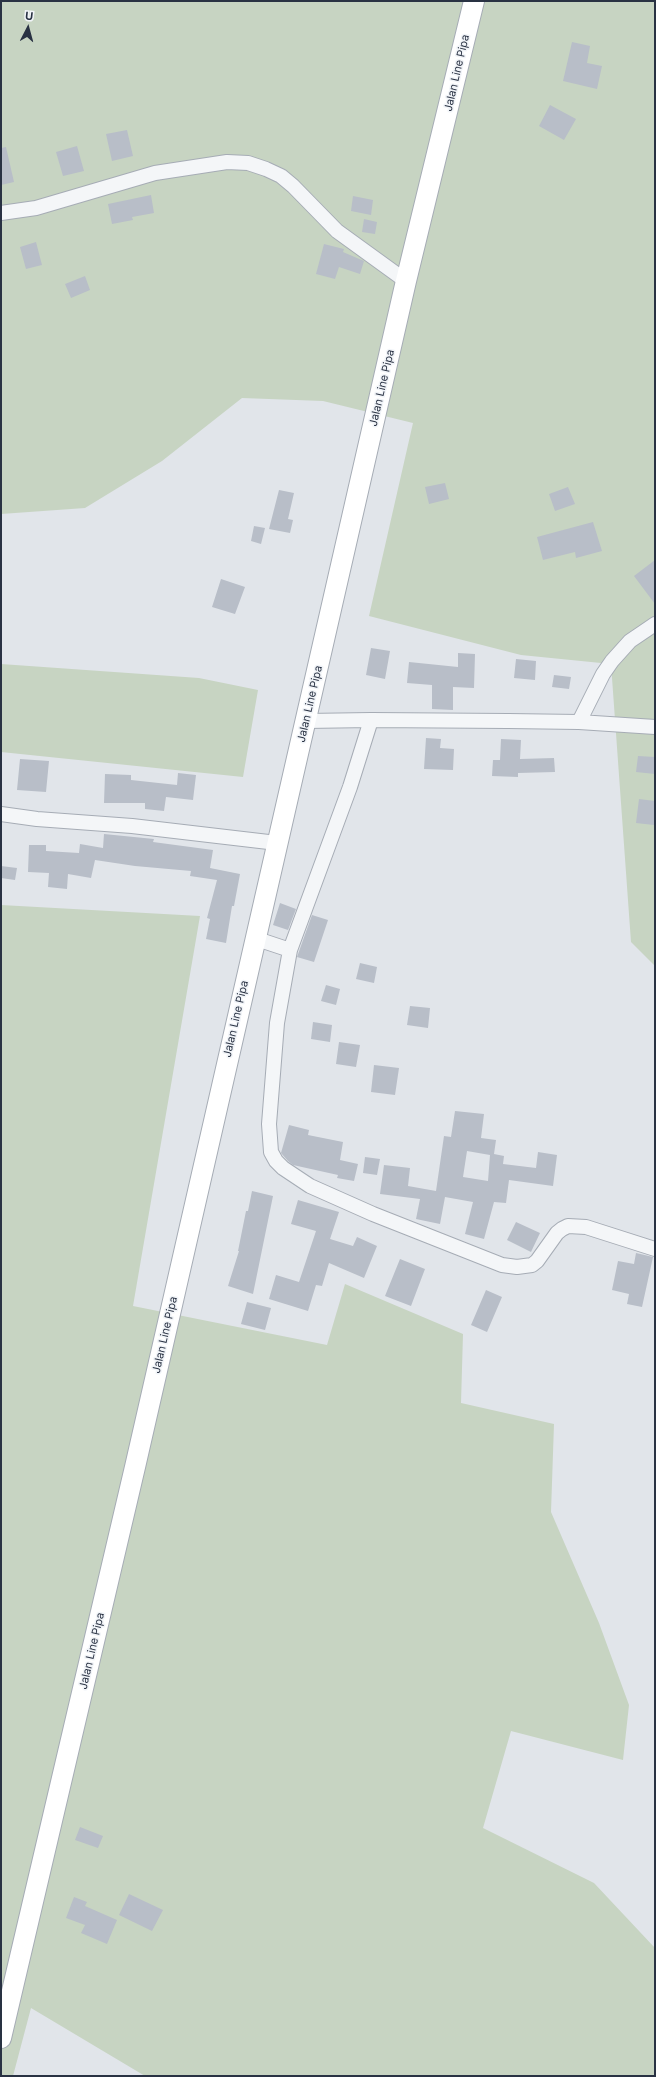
<!DOCTYPE html>
<style>
body{margin:0}
#map{position:relative;width:656px;height:2077px;overflow:hidden;background:#e1e5ea;font-family:Inter,sans-serif}
canvas{display:block}
.frame{position:absolute;inset:0;border:2px solid #293243;pointer-events:none}
.north{position:absolute;left:8px;top:8px;width:40px;height:40px;-webkit-text-stroke:3px #f1f4f8;paint-order:stroke;rotate:6deg;font-size:11px;font-weight:700;line-height:16px;text-align:center;color:#293243}
.north::after{content:'';display:block;margin:auto;width:14px;height:18px;background:#293243;clip-path:polygon(50% 0,100% 100%,50% 72%,0 100%)}
</style>
<div id="map">
<canvas width="656" height="2077"></canvas>
<div class="frame"></div>
<div class="north">U</div>
</div>
<script>
const g = document.querySelector('canvas').getContext('2d');
g.lineJoin = 'round';
function fill(path, color) { g.fillStyle = color; g.fill(path, 'evenodd'); }
const shape = rows => new Path2D(rows.map(r => 'M' + r).join(''));
function trace(path, color, width, dash) { g.strokeStyle = color; g.lineWidth = width; g.lineCap = dash ? 'butt' : 'round'; g.setLineDash(dash || []); g.stroke(path); }
function drawText(font, color, halo, rows, align = 'center') {
  g.font = font + ' Inter,sans-serif'; g.lineWidth = 3; g.setLineDash([]); g.textBaseline = 'middle'; g.strokeStyle = halo; g.fillStyle = color; for (const [text, x, y, turn = 0] of rows) {
    g.save(); g.translate(x, y); g.rotate((+turn || 0) * Math.PI / 180); g.textAlign = isNaN(turn) ? turn : align; if (halo) g.strokeText(text, 0, 0); g.fillText(text, 0, 0); g.restore();
  }
}
const green = shape([
 [1,1,655,1,655,966,631,942,611,664,521,655,369,616,413,423,323,401,242,398,162,461,85,508,1,514],
 [1,664,199,678,258,690,243,777,1,752],
 [1,905,200,916,133,1306,327,1345,345,1284,463,1334,461,1403,554,1424,551,1512,599,1623,629,1705,623,1760,511,1731,483,1828,594,1883,655,1948,655,2076,145,2076,31,2008,13,2076,1,2076]
]);
const building = shape([
 [572,42,590,46,587,63,602,66,597,89,563,81],
 [550,105,576,119,564,140,539,126],
 [127,130,133,156,112,161,106,134],
 [77,146,84,171,63,176,56,152],
 [6,147,14,182,1,185,1,148],
 [151,195,154,213,132,217,133,220,112,224,108,204],
 [353,196,373,200,371,215,351,211],
 [364,219,377,222,375,234,362,232],
 [36,242,42,265,26,269,20,247],
 [324,244,344,249,343,252,364,261,360,274,339,267,335,279,316,274],
 [85,276,90,290,71,298,65,284],
 [445,483,449,499,429,504,425,487],
 [568,487,575,504,555,511,549,494],
 [279,490,294,493,288,519,293,520,290,533,269,529],
 [593,522,602,551,576,558,575,552,543,560,537,537],
 [254,526,265,528,261,544,251,541],
 [655,560,655,604,634,576],
 [221,579,245,587,235,614,212,607],
 [371,648,390,651,385,679,366,675],
 [458,653,475,654,474,688,453,687,453,710,432,709,432,685,407,683,409,662,458,667],
 [516,659,536,661,535,680,514,678],
 [554,675,571,677,569,689,552,687],
 [426,738,441,739,440,748,454,749,453,770,424,769],
 [501,739,521,740,520,759,554,758,555,772,518,773,518,777,492,776,493,760,500,760],
 [638,756,655,757,655,774,636,772],
 [20,759,49,761,46,792,17,790],
 [178,773,196,775,193,800,166,797,164,811,145,809,145,803,104,803,105,774,131,775,131,780,177,785],
 [639,799,655,801,654,825,636,823],
 [104,834,154,839,153,842,213,850,210,868,240,874,234,906,232,906,226,943,206,939,210,919,207,918,217,880,190,876,191,871,135,866,95,860,91,878,68,874,67,889,48,887,49,873,28,872,29,845,46,845,46,851,79,853,80,844,103,848],
 [1,866,17,868,15,880,1,878],
 [280,903,296,909,288,930,273,925],
 [312,915,328,920,314,962,297,957],
 [360,963,377,967,374,983,356,979],
 [326,985,340,989,336,1005,321,1001],
 [410,1006,430,1008,428,1028,407,1025],
 [313,1022,332,1025,330,1042,311,1039],
 [339,1042,360,1045,356,1067,336,1064],
 [374,1065,399,1068,395,1095,371,1092],
 [455,1111,484,1114,481,1138,496,1140,494,1154,504,1156,503,1164,536,1168,538,1152,557,1155,553,1186,509,1180,506,1203,494,1202,484,1239,465,1234,473,1202,445,1197,440,1224,416,1219,420,1199,380,1194,384,1165,410,1168,408,1186,436,1191,444,1136,451,1137],
 [467,1151,490,1155,488,1181,463,1177],
 [289,1125,309,1130,308,1135,343,1142,340,1160,358,1164,354,1181,337,1178,338,1175,293,1165,288,1161,281,1153],
 [365,1157,380,1159,377,1175,363,1173],
 [252,1191,273,1196,253,1294,228,1286,239,1251,238,1251,246,1211,248,1211],
 [298,1200,339,1212,330,1239,353,1246,357,1237,377,1246,364,1278,329,1263,322,1286,316,1285,308,1311,269,1299,276,1275,299,1282,316,1231,291,1224],
 [516,1222,540,1233,531,1252,507,1240],
 [636,1253,653,1257,642,1307,627,1304,629,1294,612,1290,618,1261,634,1264],
 [400,1259,425,1269,411,1306,385,1296],
 [486,1290,502,1297,487,1332,471,1325],
 [247,1302,271,1308,265,1330,241,1324],
 [80,1827,103,1836,98,1848,75,1840],
 [129,1894,163,1910,152,1931,119,1915],
 [74,1897,87,1902,85,1906,117,1920,107,1944,81,1933,85,1925,66,1918]
]);
const street = shape([
 [1,213,36,208,155,173,227,162,248,163,266,169,281,176,293,186,337,231,406,281],
 [306,721,371,720,508,721,579,722,655,727],
 [579,722,603,674,612,661,630,641,655,624],
 [1,814,37,819,132,826,277,843],
 [254,938,290,950,277,1023,269,1124,271,1152,276,1161,283,1168,310,1186,373,1214,502,1265,517,1267,532,1265,537,1261,557,1233,562,1229,568,1226,586,1227,655,1249],
 [290,950,350,787,371,720]
]);
const secondary = shape([
 [1,2038,135,1467,406,281,474,1]
]);
const streetNames = [
 ["Jalan Line Pipa",457,73,-77],
 ["Jalan Line Pipa",382,388,-77],
 ["Jalan Line Pipa",310,704,-77],
 ["Jalan Line Pipa",236,1019,-77],
 ["Jalan Line Pipa",165,1335,-77],
 ["Jalan Line Pipa",92,1651,-77]
];
fill(green, '#c7d4c2');
fill(building, '#b8bec8');
trace(street, '#a6acb5', 16);
trace(secondary, '#a6acb5', 22);
trace(street, '#f4f6f8', 14);
trace(secondary, '#fff', 20);
drawText('11px', '#293243', '#f1f4f8', streetNames);
</script>
